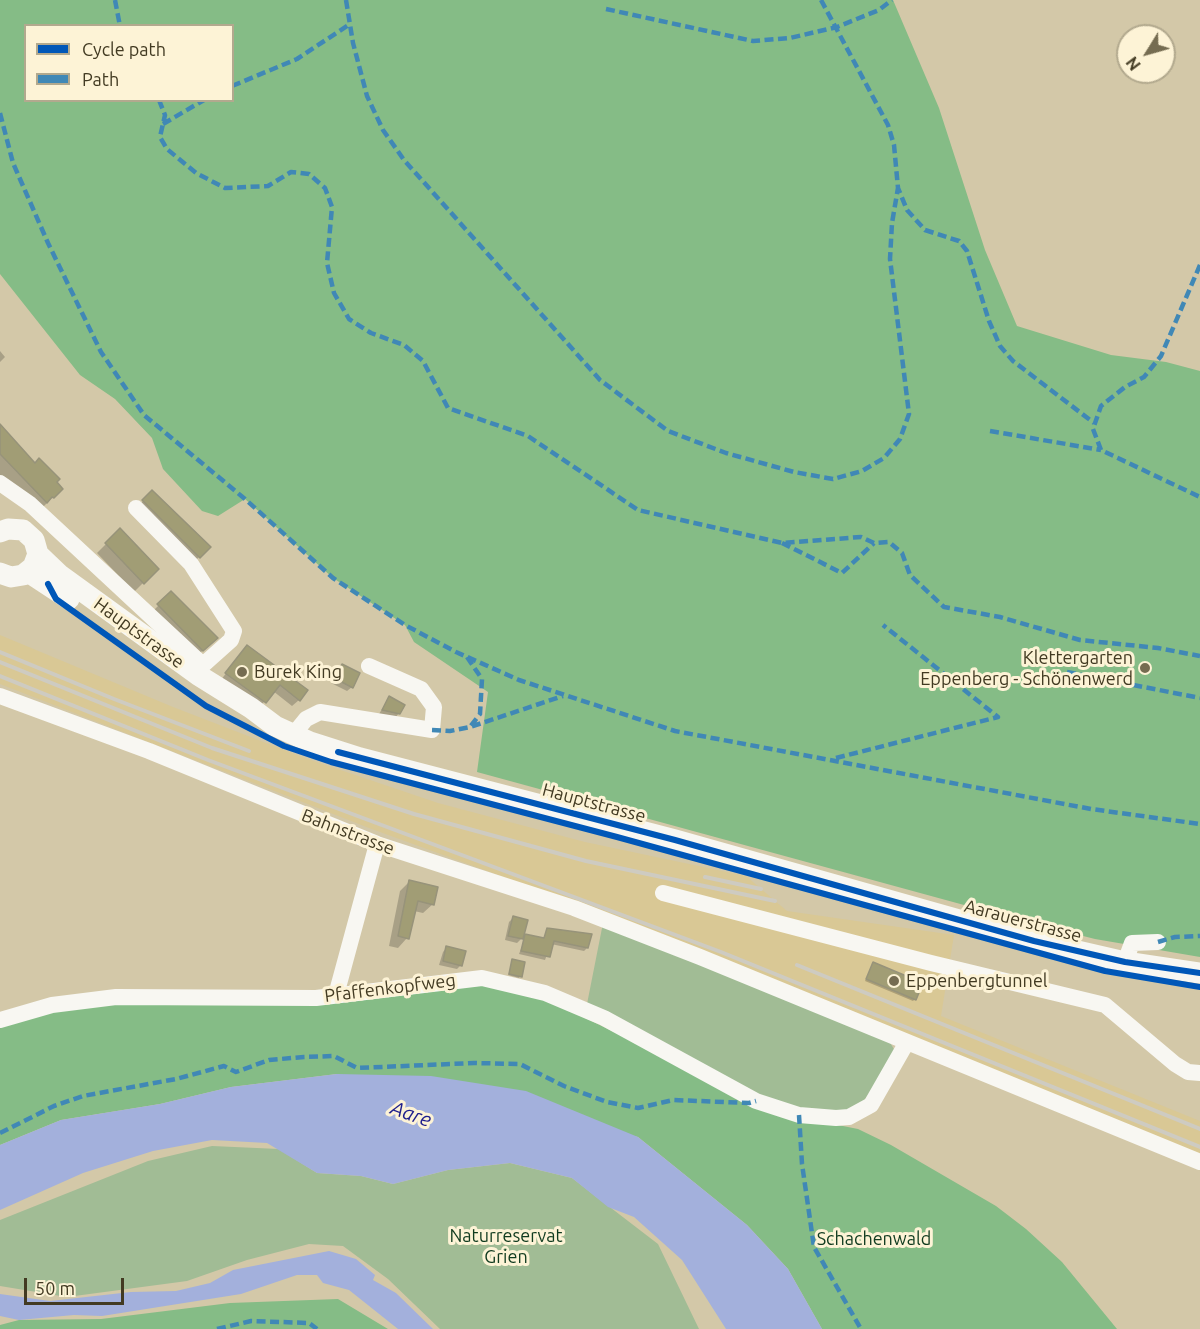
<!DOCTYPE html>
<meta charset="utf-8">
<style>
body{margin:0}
#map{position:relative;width:1200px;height:1329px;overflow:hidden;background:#d3c8a8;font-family:Ubuntu,sans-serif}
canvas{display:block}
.legend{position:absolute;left:24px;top:24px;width:210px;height:78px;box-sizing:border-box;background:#fdf3d6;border:2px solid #b2a98e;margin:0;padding:8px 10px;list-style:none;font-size:18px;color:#423a22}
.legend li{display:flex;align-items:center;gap:12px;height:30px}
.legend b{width:30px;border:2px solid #b2a98e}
.north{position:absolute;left:1116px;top:24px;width:60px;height:60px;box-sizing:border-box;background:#fdf3d6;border:2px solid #b2a98e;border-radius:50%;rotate:233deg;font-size:16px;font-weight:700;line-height:24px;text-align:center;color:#423a22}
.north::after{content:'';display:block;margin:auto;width:21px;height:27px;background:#756c51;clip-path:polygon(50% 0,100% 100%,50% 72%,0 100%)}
.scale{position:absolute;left:24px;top:1278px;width:100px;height:27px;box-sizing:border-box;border:3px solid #423a22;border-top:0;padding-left:8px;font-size:18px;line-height:21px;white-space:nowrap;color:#423a22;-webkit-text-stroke:4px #fdf3d6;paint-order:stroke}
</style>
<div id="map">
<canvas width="1200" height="1329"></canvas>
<ul class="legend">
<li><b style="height:8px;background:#0057b8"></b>Cycle path</li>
<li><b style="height:8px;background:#4088b6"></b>Path</li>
</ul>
<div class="north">N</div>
<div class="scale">50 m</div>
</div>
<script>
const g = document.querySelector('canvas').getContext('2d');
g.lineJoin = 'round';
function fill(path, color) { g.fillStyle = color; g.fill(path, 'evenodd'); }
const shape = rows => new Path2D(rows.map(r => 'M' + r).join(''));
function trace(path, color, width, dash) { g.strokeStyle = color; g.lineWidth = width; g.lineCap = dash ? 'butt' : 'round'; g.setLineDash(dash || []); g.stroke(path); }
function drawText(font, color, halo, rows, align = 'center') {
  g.font = font + ' Ubuntu,sans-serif'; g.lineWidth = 6; g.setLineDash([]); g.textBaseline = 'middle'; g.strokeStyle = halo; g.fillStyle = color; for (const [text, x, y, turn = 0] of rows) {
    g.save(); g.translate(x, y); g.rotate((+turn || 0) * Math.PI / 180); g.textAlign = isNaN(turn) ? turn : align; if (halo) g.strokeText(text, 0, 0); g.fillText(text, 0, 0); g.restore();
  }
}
const built = shape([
 [0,635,173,707,305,758,438,803,585,842,746,876,787,911,954,935,941,1016,1200,1121,1200,1156,545,892,369,828,0,684]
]);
const green = shape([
 [603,923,888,1039,895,1051,891,1064,857,1110,822,1113,765,1100,587,1004],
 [212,1146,279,1149,317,1173,361,1176,393,1184,448,1170,510,1163,572,1178,658,1244,699,1329,440,1329,388,1279,343,1246,309,1244,247,1260,187,1281,67,1297,0,1286,0,1220,148,1161]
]);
const forest = shape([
 [0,0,893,0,939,108,985,250,1017,326,1111,355,1166,362,1200,371,1200,957,1095,939,1008,917,477,772,488,692,414,642,405,625,333,578,245,499,218,516,202,511,163,469,152,438,115,399,80,375,0,274],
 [26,26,232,26,232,100,26,100],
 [463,982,540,996,783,1114,858,1129,891,1145,996,1206,1026,1229,1062,1262,1117,1329,822,1329,788,1269,747,1225,638,1137,337,1074,231,1087,160,1104,61,1120,0,1145,0,1020,52,1005,316,998],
 [338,1299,388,1329,0,1329,0,1325,19,1320,101,1319,230,1303]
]);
const water = shape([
 [337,1074,431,1076,526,1091,638,1137,747,1225,788,1269,822,1329,726,1329,682,1260,634,1217,608,1207,572,1178,510,1163,448,1170,393,1184,361,1176,317,1173,267,1143,212,1140,153,1151,83,1173,0,1210,0,1145,61,1120,160,1104,231,1087],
 [329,1251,356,1259,375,1275,373,1280,396,1293,433,1329,398,1329,349,1290,323,1283,317,1275,297,1275,241,1294,102,1316,74,1315,19,1320,0,1316,0,1294,50,1301,131,1292,176,1291,210,1283,233,1270]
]);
const shadow = shape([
 [0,351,5,357,0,362],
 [0,439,61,489,42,508,0,477],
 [152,492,209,547,190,566,134,510],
 [120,530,157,569,134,592,97,553],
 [171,593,208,646,194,658,151,613],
 [247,647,299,700,292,706,273,691,258,709,220,681],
 [343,665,352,687,347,691,331,683],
 [389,698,399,713,395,718,379,714],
 [409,882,433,904,423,913,414,911,407,938,398,948,389,946,400,891],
 [513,918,522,938,517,943,505,940,509,922],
 [547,930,590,935,587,948,584,951,551,944,545,960,519,954,526,936,543,939],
 [447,947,461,965,457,969,439,965,443,952],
 [513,961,520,976,519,978,508,975],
 [873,964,915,999,913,1001,865,981]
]);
const building = shape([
 [0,424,35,463,39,458,60,479,57,482,63,489,54,498,52,497,47,503,0,454,0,424],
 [152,490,211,547,200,558,142,500,152,490],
 [120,528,159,569,144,584,105,543,120,528],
 [171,591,218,638,203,651,157,604,171,591],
 [247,645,308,690,300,701,280,685,266,703,225,673,247,645],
 [342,664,360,673,353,688,334,678,342,664],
 [389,696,405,705,400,714,382,710,389,696],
 [409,880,438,887,434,905,418,901,409,939,398,936,409,880],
 [513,916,528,920,523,939,508,936,513,916],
 [547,928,592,934,588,948,554,941,550,957,521,951,525,934,544,938,547,928],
 [446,946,466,951,462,966,443,961,446,946],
 [512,959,525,962,522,977,509,974,512,959],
 [873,962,923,983,916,1000,866,979,873,962]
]);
const minor = shape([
 [0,483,30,504,203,665],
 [136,508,191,564,234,631,231,640,203,665,198,675],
 [0,696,149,751,377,844,574,908,700,957,1200,1162],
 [293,735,306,719,320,712,432,730,434,707,421,689,369,666],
 [663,893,931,963,1105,1005,1175,1064,1188,1072,1200,1073],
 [1125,962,1132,943,1158,942],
 [336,995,377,844],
 [0,1020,52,1005,116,997,316,998,482,978,545,993,604,1018,756,1101,799,1115,836,1118,849,1117,871,1105,907,1042]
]);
const major = shape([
 [0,532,8,529,23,530,34,540,38,554,33,567,23,575,11,577,0,573],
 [38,554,60,575,198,675,251,708,275,726,310,742,360,758,675,840,1034,941,1125,962,1200,973],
 [28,572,69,599]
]);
const rail = shape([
 [0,652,114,699,249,751],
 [0,662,212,748,414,814,586,861,775,901],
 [0,676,208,760,721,952,1200,1147],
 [705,877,761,889],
 [797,965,1200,1129]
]);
const quiet = shape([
 [115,0,120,26],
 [346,0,353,43,367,96,383,130,404,160,600,380,668,431,726,453,794,472,833,479,862,471,884,458,900,439,909,414,890,259,892,223,898,188],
 [821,0,888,125,894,145,898,188,907,210,925,230,959,241,967,251,989,321,1000,346,1013,361,1094,423],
 [606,9,753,41,790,38,837,27,879,10,892,0],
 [232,86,297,59,350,24],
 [159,100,165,115,160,137,167,149,196,173,225,188,268,186,291,172,309,174,325,188,332,207,327,263,334,293,349,319,371,333,404,345,423,361,448,408,528,436,638,510,782,543,861,537,874,543,889,542,902,553,910,575,944,607,1000,617,1080,640,1158,648,1200,656],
 [0,113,13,163,48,243,101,352,144,415,245,499,333,578,405,625,456,652,519,680,675,731,1091,809,1200,824],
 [163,124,204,100],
 [1200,265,1161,356,1144,377,1125,387,1101,406,1093,429,1101,450,1200,497],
 [990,431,1101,450],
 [782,543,842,573,874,543],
 [467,657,482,679,480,714,470,727],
 [1067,672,1200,698],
 [432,730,450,731,470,727,563,696],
 [836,758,998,717,883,625],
 [1158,942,1175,937,1200,936],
 [799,1115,802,1164,814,1247,861,1329],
 [0,1133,54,1106,83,1096,176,1079,224,1066,236,1072,269,1060,304,1057,334,1056,357,1068,474,1063,520,1064,564,1086,607,1102,638,1108,673,1100,749,1103,756,1101],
 [217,1329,251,1321,309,1323,317,1329]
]);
const cycleway = shape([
 [48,584,56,599,206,706,284,746,331,762,617,837,1105,971,1200,987],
 [338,752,675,840,1034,941,1125,962,1200,973]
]);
const markers = [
 [1145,668,6,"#756c51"],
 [242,672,6,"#756c51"],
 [894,981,6,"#756c51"]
];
const streetNames = [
 ["Hauptstrasse",139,633,36],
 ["Hauptstrasse",594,803,15],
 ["Bahnstrasse",348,832,21],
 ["Aarauerstrasse",1023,921,15],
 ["Pfaffenkopfweg",390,988,-7]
];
const poiNames = [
 ["Klettergarten",1133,658,"right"],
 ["Eppenberg - Schönenwerd",1133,679,"right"],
 ["Burek King",254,672],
 ["Eppenbergtunnel",906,981]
];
const parkNames = [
 ["Naturreservat",506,1236],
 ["Grien",506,1257],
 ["Schachenwald",874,1239]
];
const waterNames = [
 ["Aare",411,1114,20]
];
fill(built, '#d9c895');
fill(green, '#a1bc95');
fill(forest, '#85bc86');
fill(water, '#a3b0dc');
fill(shadow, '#0003');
fill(building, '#a19d75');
trace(building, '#97937a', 1.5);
trace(minor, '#f8f7f2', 16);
trace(major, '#f8f7f2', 21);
trace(rail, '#cecbc1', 4);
trace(quiet, '#4088b6', 4.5, [9, 4.5]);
trace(cycleway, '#0057b8', 6);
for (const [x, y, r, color] of markers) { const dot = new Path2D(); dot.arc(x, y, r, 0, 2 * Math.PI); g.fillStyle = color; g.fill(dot); trace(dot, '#fdf3d6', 2); }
drawText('18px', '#423a22', '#fdf3d6', streetNames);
drawText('18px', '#423a22', '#fdf3d6', poiNames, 'left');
drawText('18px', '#103b1f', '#fdf3d6', parkNames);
drawText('italic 20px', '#1e1e8c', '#fdf3d6', waterNames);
</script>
